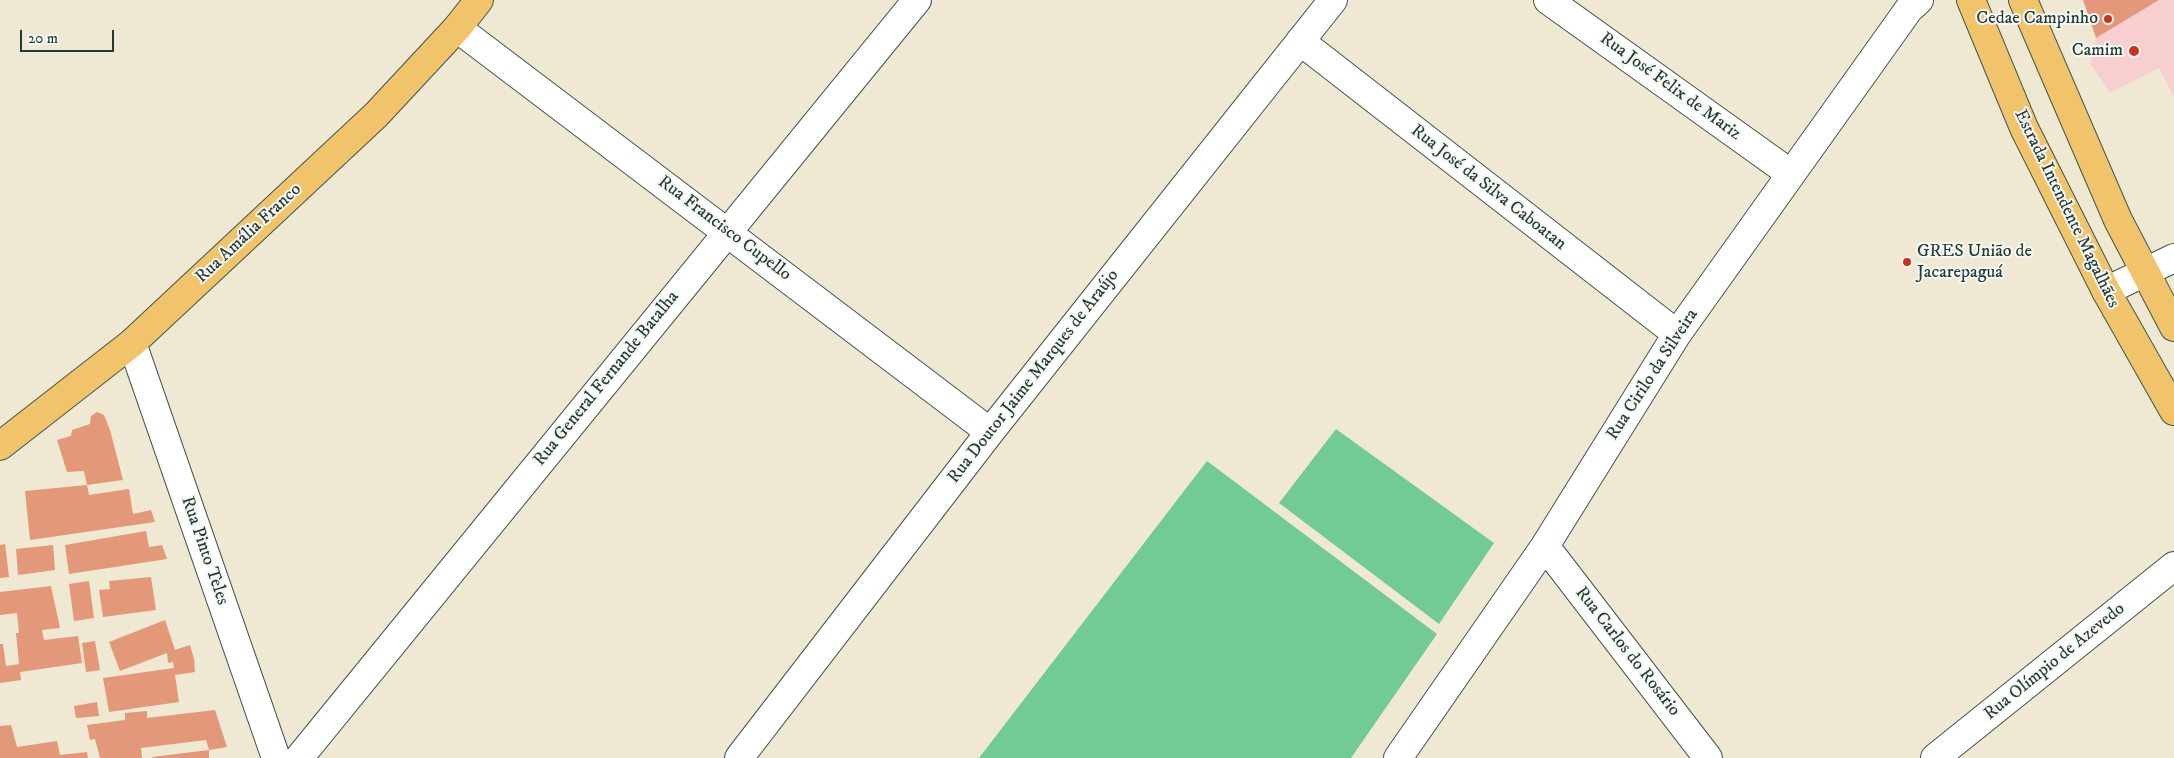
<!DOCTYPE html>
<meta charset="utf-8">
<style>
body{margin:0}
#map{position:relative;width:2174px;height:758px;overflow:hidden;background:#efe8d2;font-family:"IM FELL DW Pica",serif}
canvas{display:block}
.scale{position:absolute;left:20px;top:30px;width:94px;height:22px;box-sizing:border-box;border:2px solid #1f3d34;border-top:0;padding-left:6px;font-size:15px;line-height:18px;white-space:nowrap;color:#1f3d34;-webkit-text-stroke:4px #f6f6f2;paint-order:stroke}
</style>
<div id="map">
<canvas width="2174" height="758"></canvas>
<div class="scale">20 m</div>
</div>
<script>
const g = document.querySelector('canvas').getContext('2d');
g.lineJoin = 'round';
function fill(path, color) { g.fillStyle = color; g.fill(path, 'evenodd'); }
const shape = rows => new Path2D(rows.map(r => 'M' + r).join(''));
function trace(path, color, width, dash) { g.strokeStyle = color; g.lineWidth = width; g.lineCap = dash ? 'butt' : 'round'; g.setLineDash(dash || []); g.stroke(path); }
function drawText(font, color, halo, rows, align = 'center') {
  g.font = font + ' "IM FELL DW Pica",serif'; g.lineWidth = 4; g.setLineDash([]); g.textBaseline = 'middle'; g.strokeStyle = halo; g.fillStyle = color; for (const [text, x, y, turn = 0] of rows) {
    g.save(); g.translate(x, y); g.rotate((+turn || 0) * Math.PI / 180); g.textAlign = isNaN(turn) ? turn : align; if (halo) g.strokeText(text, 0, 0); g.fillText(text, 0, 0); g.restore();
  }
}
const built = shape([
 [2159,0,2174,0,2174,97,2159,68,2110,93,2090,63,2096,38]
]);
const green = shape([
 [1336,429,1494,543,1439,624,1279,503],
 [1207,461,1437,634,1351,758,979,758]
]);
const building = shape([
 [2083,0,2159,0,2096,38],
 [97,412,104,415,110,430,123,480,87,485,89,495,129,489,133,514,151,510,155,522,30,540,25,491,87,485,84,471,67,472,57,440,71,436,72,430,90,424,91,416],
 [146,531,149,547,162,545,167,559,69,574,65,545],
 [5,544,9,577,0,578,0,545],
 [53,545,55,570,18,575,16,549],
 [151,577,156,610,103,617,99,590,110,589,109,581],
 [89,581,94,618,74,621,69,584],
 [51,586,60,628,42,630,44,640,78,636,82,663,20,672,21,680,0,683,0,644,3,644,6,666,19,664,16,633,19,633,17,613,0,615,0,592],
 [165,620,175,650,190,645,194,659,195,672,175,675,179,702,109,712,103,678,174,668,173,662,168,663,167,653,120,671,109,642],
 [95,641,100,670,86,672,82,643],
 [97,702,99,716,76,718,74,706],
 [215,710,227,747,209,750,206,740,141,748,142,758,100,758,95,739,90,740,87,725,125,720,125,713,147,711,147,718],
 [11,725,17,747,57,741,60,755,87,752,88,758,0,758,0,726],
 [209,750,209,758,152,758,152,757]
]);
const minor = shape([
 [1548,0,1791,174],
 [457,28,990,432],
 [1300,41,1677,334],
 [2106,291,2174,258],
 [132,343,276,758],
 [1545,546,1708,758],
 [299,758,917,0],
 [739,758,990,432,1333,0],
 [1398,758,1545,546,1677,334,1909,9,1919,0],
 [1935,758,2174,566]
]);
const major = shape([
 [1971,0,2024,128,2106,291,2174,411],
 [2023,0,2118,220,2174,327],
 [0,446,132,343,376,115,457,28,479,0]
]);
const markers = [
 [2108,19,5,"#c8321e"],
 [2134,51,6,"#c8321e"],
 [1907,262,5,"#c8321e"]
];
const poiNames = [
 ["Cedae Campinho",2098,19],
 ["Camim",2123,51],
 ["GRES União de",1917,252,"left"],
 ["Jacarepaguá",1917,273,"left"]
];
const streetNames = [
 ["Rua José Felix de Mariz",1670,87,36],
 ["Rua José da Silva Caboatan",1488,188,38],
 ["Estrada Intendente Magalhães",2066,209,64],
 ["Rua Francisco Cupello",724,229,37],
 ["Rua Amália Franco",249,234,-43],
 ["Rua Cirilo da Silveira",1653,375,-57],
 ["Rua Doutor Jaime Marques de Araújo",1034,377,-52],
 ["Rua General Fernande Batalha",607,379,-51],
 ["Rua Pinto Teles",204,551,71],
 ["Rua Carlos do Rosário",1627,652,52],
 ["Rua Olímpio de Azevedo",2055,662,-39]
];
fill(built, '#f7cfd0');
fill(green, '#72cb92');
fill(building, '#e39879');
trace(minor, '#3e574c', 30);
trace(major, '#3e574c', 30);
trace(minor, '#fff', 28);
trace(major, '#f1c36a', 28);
for (const [x, y, r, color] of markers) { const dot = new Path2D(); dot.arc(x, y, r, 0, 2 * Math.PI); g.fillStyle = color; g.fill(dot); trace(dot, '#f6f6f2', 2); }
drawText('18px', '#1f3d34', '#f6f6f2', poiNames, 'right');
drawText('18px', '#1f3d34', '#f6f6f2', streetNames);
</script>
